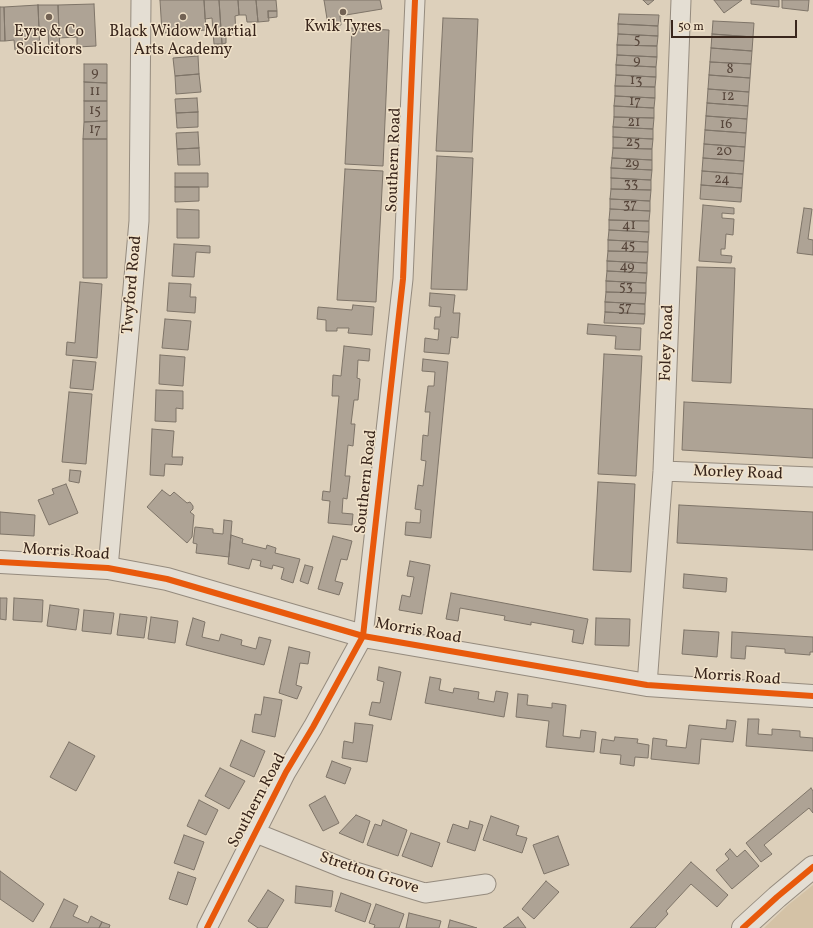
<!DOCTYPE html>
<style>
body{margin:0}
#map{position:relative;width:813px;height:928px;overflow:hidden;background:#ddd0bb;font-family:Vollkorn,serif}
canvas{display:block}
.scale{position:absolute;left:671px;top:20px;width:126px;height:18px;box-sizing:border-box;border:2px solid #39261c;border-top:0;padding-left:5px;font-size:12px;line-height:14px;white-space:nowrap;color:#39261c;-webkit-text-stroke:3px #f2e3ca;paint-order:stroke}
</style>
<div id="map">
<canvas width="813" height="928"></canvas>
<div class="scale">50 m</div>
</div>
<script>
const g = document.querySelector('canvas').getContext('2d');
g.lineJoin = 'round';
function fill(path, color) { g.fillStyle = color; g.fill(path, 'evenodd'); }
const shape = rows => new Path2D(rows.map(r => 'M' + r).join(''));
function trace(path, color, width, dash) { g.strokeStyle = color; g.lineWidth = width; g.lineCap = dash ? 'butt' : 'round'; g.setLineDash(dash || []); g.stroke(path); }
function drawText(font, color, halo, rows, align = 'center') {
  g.font = font + ' Vollkorn,serif'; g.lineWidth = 3; g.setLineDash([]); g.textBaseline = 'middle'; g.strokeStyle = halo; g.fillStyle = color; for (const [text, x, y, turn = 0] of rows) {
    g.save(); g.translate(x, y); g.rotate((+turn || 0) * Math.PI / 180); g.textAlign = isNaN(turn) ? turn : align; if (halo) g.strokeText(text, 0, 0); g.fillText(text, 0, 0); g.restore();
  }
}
const green = shape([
 [813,885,813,928,764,928,788,905]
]);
const building = shape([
 [160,0,204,0,206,30,162,33,160,0],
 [204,0,219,0,222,44,214,44,212,18,205,19,204,0],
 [219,0,238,0,239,15,235,16,236,33,226,33,226,43,222,44,219,0],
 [238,0,256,0,258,22,247,22,246,15,239,15,238,0],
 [256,0,276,0,277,11,268,11,269,21,258,22,256,0],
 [324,0,380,0,382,9,340,16,341,25,328,25,324,0],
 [643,0,654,0,648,5,643,0],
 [714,0,742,0,724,13,714,0],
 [751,0,779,0,779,7,751,4,751,0],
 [782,0,809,0,808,11,782,8,782,0],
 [94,4,96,46,77,47,77,37,59,38,58,5,94,4],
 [38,5,40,53,34,53,34,50,15,50,14,40,5,41,4,7,38,5],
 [38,5,58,5,60,52,49,53,48,30,39,30,38,5],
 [0,7,4,7,5,41,0,41,0,7],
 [268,11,277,11,277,17,268,18,268,11],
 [619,14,659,15,658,26,618,24,619,14],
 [443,18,478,19,472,152,436,151,443,18],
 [713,21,754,23,753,37,712,34,713,21],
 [618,24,658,26,658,36,618,34,618,24],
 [352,28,389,30,383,166,345,164,352,28],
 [618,34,658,36,657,46,617,45,618,34],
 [712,34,753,37,752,51,711,48,712,34],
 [617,45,657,46,657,57,617,55,617,45],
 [711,48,752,51,751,64,710,62,711,48],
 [617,55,657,57,656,67,616,65,617,55],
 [198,56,199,74,175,76,173,58,198,56],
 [710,62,751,64,750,78,709,75,710,62],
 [84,64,107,64,107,83,84,82,84,64],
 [616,65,656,67,656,77,616,75,616,65],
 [199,74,201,92,176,94,175,76,199,74],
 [616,75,656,77,655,87,615,86,616,75],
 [709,75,750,78,749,92,708,89,709,75],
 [84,82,107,83,107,101,84,101,84,82],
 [615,86,655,87,655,98,615,96,615,86],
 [708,89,749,92,748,106,707,103,708,89],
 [615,96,655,98,654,108,614,106,615,96],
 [197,98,198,112,176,113,175,99,197,98],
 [84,101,107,101,107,121,84,122,84,101],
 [707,103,748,106,747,119,706,116,707,103],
 [614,106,654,108,654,118,614,117,614,106],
 [198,112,198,127,177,128,176,113,198,112],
 [706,116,747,119,746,133,705,130,706,116],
 [614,117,654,118,653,129,613,127,614,117],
 [107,121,107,139,83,139,84,122,107,121],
 [613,127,653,129,653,139,613,137,613,127],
 [705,130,746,133,745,147,704,144,705,130],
 [198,132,199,148,177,149,176,133,198,132],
 [613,137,653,139,652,149,613,148,613,137],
 [83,139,107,139,107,278,83,278,83,139],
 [704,144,745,147,744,161,703,158,704,144],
 [199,148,200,165,178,165,177,149,199,148],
 [613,148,652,149,652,160,612,158,613,148],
 [437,156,473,158,467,290,431,289,437,156],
 [612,158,652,160,652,170,611,168,612,158],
 [703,158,744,161,743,174,702,171,703,158],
 [611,168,652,170,651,180,611,178,611,168],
 [345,169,383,171,376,302,337,300,345,169],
 [702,171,743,174,742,188,701,185,702,171],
 [175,173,208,173,208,187,175,187,175,173],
 [611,178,651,180,651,190,611,189,611,178],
 [701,185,742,188,741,202,700,199,701,185],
 [175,187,199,187,199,201,175,202,175,187],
 [611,189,651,190,650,201,610,199,611,189],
 [610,199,650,201,650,211,610,209,610,199],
 [703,205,734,208,734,214,722,213,722,218,734,219,733,235,726,234,725,249,721,249,721,255,732,256,731,263,699,261,703,205],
 [804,208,812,209,808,239,813,240,813,255,797,253,804,208],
 [177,209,199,210,199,238,177,238,177,209],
 [610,209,650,211,649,221,609,220,610,209],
 [609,220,649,221,649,232,609,230,609,220],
 [609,230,649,232,648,242,608,240,609,230],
 [608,240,648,242,648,252,608,251,608,240],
 [174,244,210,246,210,253,196,252,194,277,172,276,174,244],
 [608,251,648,252,647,263,607,261,608,251],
 [607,261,647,263,647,273,607,271,607,261],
 [697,267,735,268,731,383,692,381,697,267],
 [607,271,647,273,646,283,606,281,607,271],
 [606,281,646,283,646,293,606,292,606,281],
 [80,282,102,284,97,358,66,355,67,342,75,343,80,282],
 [169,283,191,284,190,297,196,297,195,313,167,311,169,283],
 [606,292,646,293,645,304,605,302,606,292],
 [430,293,455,295,453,313,460,313,458,338,451,337,449,354,424,352,425,338,438,340,439,329,434,329,435,317,440,317,441,307,429,306,430,293],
 [605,302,645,304,645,314,605,312,605,302],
 [353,305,374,307,372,335,348,333,349,328,337,328,337,331,326,331,326,320,317,319,318,307,352,310,353,305],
 [605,312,645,314,644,324,604,323,605,312],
 [165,319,191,321,188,350,162,348,165,319],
 [588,324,641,328,640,350,615,349,616,336,587,334,588,324],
 [344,346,370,349,369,361,358,360,357,378,360,379,358,400,354,400,351,424,355,424,353,446,348,445,345,476,350,476,347,499,343,498,342,513,353,514,352,525,328,523,330,501,322,500,323,491,330,492,339,396,332,396,333,375,341,376,344,346],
 [604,354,642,356,636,476,598,474,604,354],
 [160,355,185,357,183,386,159,384,160,355],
 [423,359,448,362,431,538,405,535,406,522,420,523,421,510,415,509,418,485,423,486,426,461,421,460,423,435,428,436,430,412,425,412,428,386,434,386,435,372,422,371,423,359],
 [73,360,96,362,93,390,70,388,73,360],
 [156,390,183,391,183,409,176,408,176,422,155,421,156,390],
 [69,392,92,394,86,464,62,462,69,392],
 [684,402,813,409,813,458,682,450,684,402],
 [152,429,174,431,172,457,183,457,182,465,165,464,164,476,150,475,152,429],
 [70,470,81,471,79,483,69,481,70,470],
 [598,482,635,484,631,572,593,570,598,482],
 [66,484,78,513,49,525,38,500,54,494,52,489,66,484],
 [162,490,170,496,174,492,187,503,190,502,193,506,193,509,190,512,194,515,192,537,187,543,147,507,162,490],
 [679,505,813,512,813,550,677,543,679,505],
 [0,512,35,515,34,536,0,534,0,512],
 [224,520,232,521,229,557,196,553,197,544,193,543,195,527,213,529,213,533,223,534,224,520],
 [231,535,243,539,242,543,266,549,267,545,276,548,275,553,300,559,293,583,281,579,284,568,273,565,272,569,260,566,261,561,252,559,249,569,228,564,231,535],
 [333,536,352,541,347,560,341,559,335,581,343,583,339,595,318,589,333,536],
 [410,561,430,565,422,614,399,610,402,595,410,597,414,577,407,576,410,561],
 [305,565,313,567,308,584,300,581,305,565],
 [684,574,727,578,726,592,683,588,684,574],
 [451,593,588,619,583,644,572,642,574,630,531,622,531,625,504,620,505,616,460,608,458,621,446,619,451,593],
 [0,598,7,598,6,620,0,619,0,598],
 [14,598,43,600,42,622,13,620,14,598],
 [50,605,79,609,76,630,47,626,50,605],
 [84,610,114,613,111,634,82,631,84,610],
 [120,614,147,617,144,638,117,635,120,614],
 [151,617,178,621,175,643,148,639,151,617],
 [193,618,205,622,202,637,219,641,221,634,242,640,241,645,256,649,259,637,271,640,264,665,186,645,193,618],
 [596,618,630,619,629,646,595,645,596,618],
 [684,630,719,632,717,657,682,654,684,630],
 [732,632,813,637,813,652,810,652,810,655,785,653,785,649,746,646,745,659,731,658,732,632],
 [289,647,310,652,308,664,300,663,296,685,302,687,297,699,279,693,289,647],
 [379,667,401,672,391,720,369,715,372,702,380,703,384,682,377,680,379,667],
 [430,677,441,679,439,690,453,693,454,688,479,692,478,699,494,702,496,691,508,693,504,717,425,703,430,677],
 [518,694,528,695,527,705,552,708,552,703,566,705,563,736,580,738,581,730,596,732,594,752,546,747,549,721,516,717,518,694],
 [264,697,282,700,275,737,252,732,255,714,261,715,264,697],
 [748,719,759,719,758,734,772,735,772,729,800,731,800,737,813,738,813,751,746,746,748,719],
 [727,720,736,721,733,742,701,739,699,764,651,759,653,738,667,740,666,746,686,748,689,725,726,729,727,720],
 [355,723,373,725,367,762,342,758,344,741,353,743,355,723],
 [615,737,638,739,637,743,649,745,648,758,635,757,634,766,620,764,621,755,600,753,602,739,614,741,615,737],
 [241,740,265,751,254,777,230,766,241,740],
 [69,742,95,756,76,791,50,777,69,742],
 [332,761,351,768,345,784,326,777,332,761],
 [220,768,245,781,229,809,205,796,220,768],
 [811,788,813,791,813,813,809,808,764,845,772,854,761,862,746,843,811,788],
 [325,796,339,823,323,831,309,805,325,796],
 [199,800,218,810,206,835,187,826,199,800],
 [356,815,370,821,363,843,339,833,356,815],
 [491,816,519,826,516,835,527,838,522,853,483,840,491,816],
 [383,820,407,830,398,856,367,845,375,824,381,826,383,820],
 [470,821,483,825,475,851,447,842,453,824,468,829,470,821],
 [411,833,440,843,432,867,402,856,411,833],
 [184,835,204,842,194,870,174,863,184,835],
 [558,836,569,865,544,874,533,845,558,836],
 [730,849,737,857,745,850,759,866,732,889,716,870,729,859,725,854,730,849],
 [691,862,728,895,717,907,691,884,666,911,668,914,655,928,630,928,691,862],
 [0,871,44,904,33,922,0,899,0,871],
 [178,872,196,878,187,905,169,899,178,872],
 [546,881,559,892,534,919,522,909,546,881],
 [296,886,333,891,331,907,295,903,296,886],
 [268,890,284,900,267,928,258,928,248,921,268,890],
 [341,893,371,904,365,922,335,911,341,893],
 [64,899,78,906,73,916,88,923,91,916,102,922,99,928,50,928,64,899],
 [376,904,404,914,399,928,374,928,375,925,369,923,376,904],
 [409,913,441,921,439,928,406,928,409,913],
 [518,917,526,928,503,928,518,917],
 [450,920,477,928,448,928,450,920],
 [102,922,110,925,109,928,99,928,102,922]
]);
const minor = shape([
 [663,471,813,477],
 [108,568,139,221,141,0],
 [647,685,663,471,681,0],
 [256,833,346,869,425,893,486,884],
 [207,928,286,772,313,727,363,636,403,279,415,0]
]);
const tertiary = shape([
 [0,562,108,568,167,579,363,636,647,685,813,696],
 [743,928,777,897,813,867]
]);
const cycleway = shape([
 [0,562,108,568,167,579,363,636,647,685,813,696],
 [207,928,286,772,313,727,363,636,403,279,415,0],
 [743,928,777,897,813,867]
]);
const markers = [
 [343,12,4,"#726254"],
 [49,17,4,"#726254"],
 [183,17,4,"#726254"]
];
const numberNames = [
 ["5",637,40],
 ["9",637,61],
 ["8",730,70],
 ["9",95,73],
 ["13",636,81],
 ["11",95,92],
 ["12",728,97],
 ["17",635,102],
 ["15",95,111],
 ["21",634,123],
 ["16",726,125],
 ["17",95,130],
 ["25",633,143],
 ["20",724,152],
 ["29",632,164],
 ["24",722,180],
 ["33",631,184],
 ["37",630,205],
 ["41",629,226],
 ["45",628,246],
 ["49",627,267],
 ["53",626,287],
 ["57",625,308]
];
const poiNames = [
 ["Kwik Tyres",343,28],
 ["Eyre & Co",49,33],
 ["Solicitors",49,51],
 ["Black Widow Martial",183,33],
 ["Arts Academy",183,51]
];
const streetNames = [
 ["Southern Road",395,160,-88],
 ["Twyford Road",133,285,-85],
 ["Foley Road",668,343,-88],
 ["Morley Road",738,474,2],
 ["Southern Road",367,482,-84],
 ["Morris Road",66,553,4],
 ["Morris Road",418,632,10],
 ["Morris Road",737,678,4],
 ["Southern Road",258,801,-62],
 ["Stretton Grove",369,874,18]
];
fill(green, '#d4c2a6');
fill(building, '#aea395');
trace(building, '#7e7468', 1);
trace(minor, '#958b7e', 21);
trace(tertiary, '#958b7e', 24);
trace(minor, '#e4ded3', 19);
trace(tertiary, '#e4ded3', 22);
trace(cycleway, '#e8590c', 6);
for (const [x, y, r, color] of markers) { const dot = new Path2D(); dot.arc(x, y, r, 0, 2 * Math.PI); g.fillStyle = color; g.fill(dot); trace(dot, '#f2e3ca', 1.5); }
drawText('14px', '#56453a', null, numberNames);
drawText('16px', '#39261c', '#f2e3ca', poiNames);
drawText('16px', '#39261c', '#f2e3ca', streetNames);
</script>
